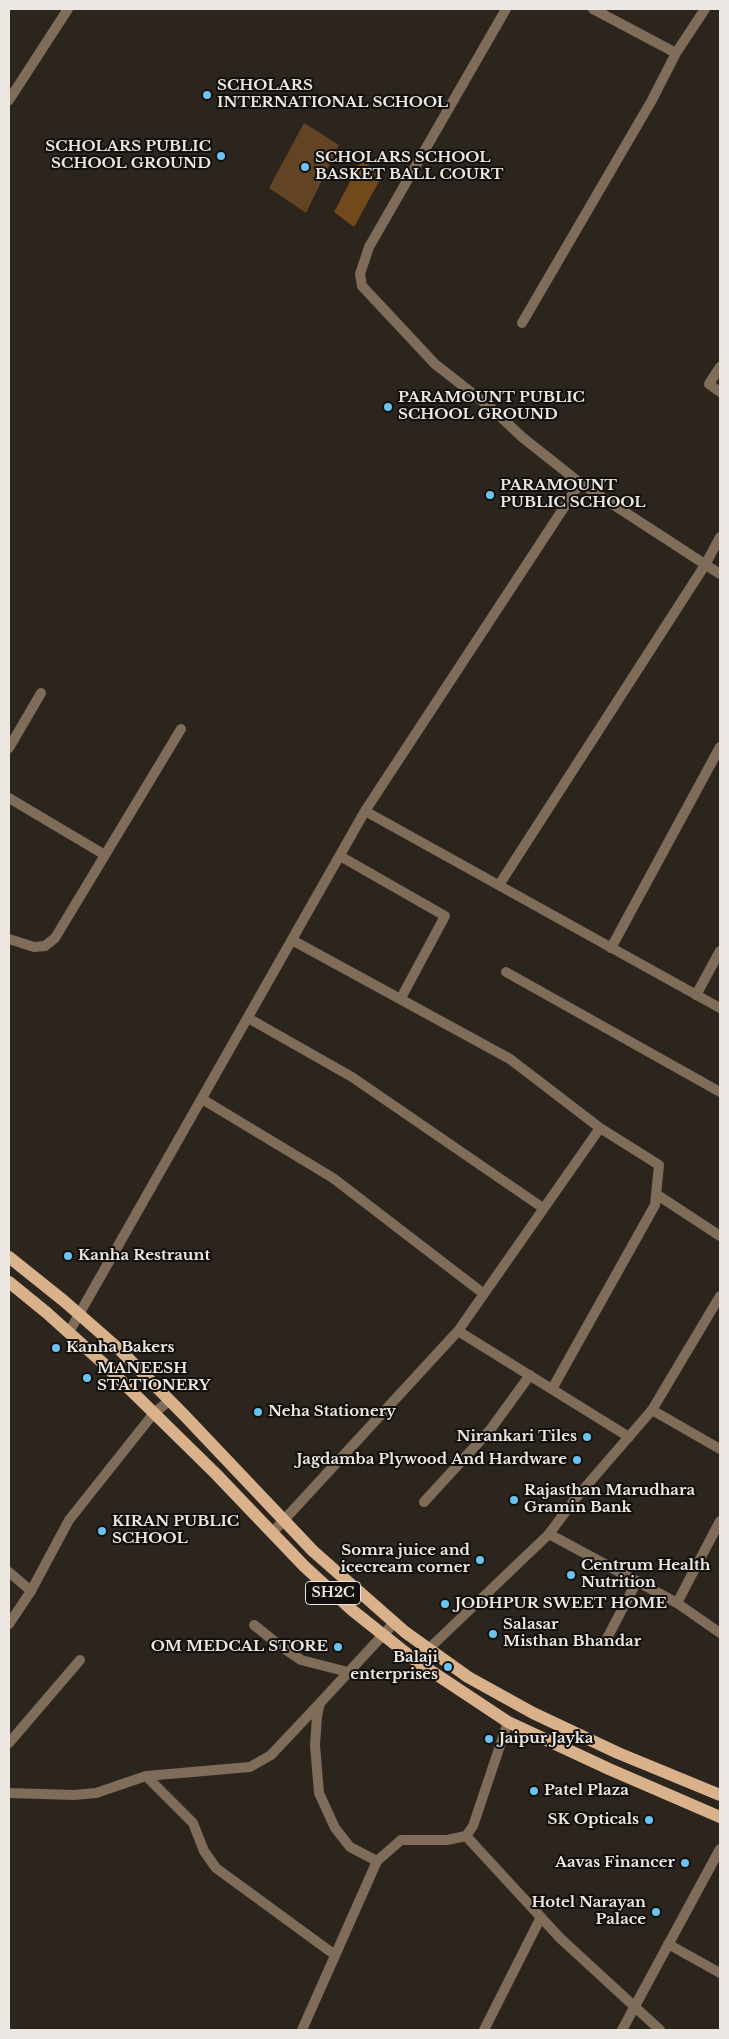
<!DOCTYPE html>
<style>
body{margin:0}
#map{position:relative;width:729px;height:2039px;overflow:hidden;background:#2c251e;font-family:"Libre Baskerville",serif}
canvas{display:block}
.frame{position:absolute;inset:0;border:10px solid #ece7e3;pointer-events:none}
</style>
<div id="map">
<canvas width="729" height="2039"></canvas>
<div class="frame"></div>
</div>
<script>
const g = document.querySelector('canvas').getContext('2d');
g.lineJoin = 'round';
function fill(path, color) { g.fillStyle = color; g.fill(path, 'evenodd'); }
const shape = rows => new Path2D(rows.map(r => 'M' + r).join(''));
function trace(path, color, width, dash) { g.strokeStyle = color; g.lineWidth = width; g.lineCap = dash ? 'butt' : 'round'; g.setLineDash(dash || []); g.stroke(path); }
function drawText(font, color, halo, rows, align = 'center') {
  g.font = font + ' "Libre Baskerville",serif'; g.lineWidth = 4; g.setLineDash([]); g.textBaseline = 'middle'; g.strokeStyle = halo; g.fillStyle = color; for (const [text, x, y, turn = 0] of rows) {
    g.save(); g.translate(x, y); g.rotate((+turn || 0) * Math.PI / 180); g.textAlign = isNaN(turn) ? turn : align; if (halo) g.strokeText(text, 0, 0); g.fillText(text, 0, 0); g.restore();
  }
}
const green = shape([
 [304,123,339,145,306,213,269,188]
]);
const water = shape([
 [362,159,382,176,354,227,334,212]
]);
const minor = shape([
 [506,9,369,247,360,274,362,286,435,364,490,407,522,437,580,483,720,574],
 [593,9,676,53,705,9],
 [9,100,68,9],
 [522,323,652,100,676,53],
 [720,367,709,384,720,392],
 [9,748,41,693],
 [9,798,105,855],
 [365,811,720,1008],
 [340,856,445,916,401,998],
 [499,885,705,565,720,537],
 [9,939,34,947,45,946,55,938,181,729],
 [292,940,510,1059,600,1128,659,1165,655,1205,552,1389],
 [611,948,720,747],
 [506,972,720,1092],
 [696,995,720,951],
 [248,1018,352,1077,543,1208],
 [202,1099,333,1178,484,1294],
 [656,1194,720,1236],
 [458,1331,629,1437],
 [69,1332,365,811,580,483],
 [652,1410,720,1449],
 [424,1502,490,1430,530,1375],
 [272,1533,458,1331,600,1128],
 [549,1534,677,1603,720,1633],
 [9,1572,31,1591],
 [677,1603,720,1521],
 [394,1623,320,1703,317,1716,315,1745,319,1793,335,1828,350,1847,377,1861,401,1840,447,1840,466,1836,473,1826,508,1722],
 [254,1625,279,1645,301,1660,348,1672],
 [605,1642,637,1581],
 [9,1743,80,1660],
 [146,1776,193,1823,204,1851,216,1868,335,1955],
 [9,1793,74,1795,96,1793,146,1776,250,1767,271,1755,320,1703],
 [466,1836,560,1938,660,2030],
 [668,1944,720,1973],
 [302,2030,377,1861],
 [484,2030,541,1917],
 [622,2030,720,1849]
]);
const tertiary = shape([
 [9,1624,31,1591,69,1520,154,1413,170,1400],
 [416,1661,549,1534,575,1499,652,1410,720,1296]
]);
const primary = shape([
 [9,1257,64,1301,121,1351,185,1416,313,1551,405,1632,468,1677,533,1713,618,1753,720,1795],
 [9,1282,47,1313,105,1365,216,1474,304,1566,352,1610,416,1661,508,1722,609,1769,720,1817]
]);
const markers = [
 [207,95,5,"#6ac3f1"],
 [221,156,5,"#6ac3f1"],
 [305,167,5,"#6ac3f1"],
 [388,407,5,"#6ac3f1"],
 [490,495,5,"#6ac3f1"],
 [68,1256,5,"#6ac3f1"],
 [56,1348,5,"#6ac3f1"],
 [87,1378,5,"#6ac3f1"],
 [258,1412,5,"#6ac3f1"],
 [587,1437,5,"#6ac3f1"],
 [577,1460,5,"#6ac3f1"],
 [514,1500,5,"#6ac3f1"],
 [102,1531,5,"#6ac3f1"],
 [480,1560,5,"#6ac3f1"],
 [571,1575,5,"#6ac3f1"],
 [445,1604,5,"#6ac3f1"],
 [493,1634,5,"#6ac3f1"],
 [338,1647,5,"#6ac3f1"],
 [448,1667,5,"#6ac3f1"],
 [489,1739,5,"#6ac3f1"],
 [534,1791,5,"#6ac3f1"],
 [649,1820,5,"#6ac3f1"],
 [685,1863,5,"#6ac3f1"],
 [656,1912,5,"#6ac3f1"]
];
const shields = [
 [333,1593,55]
];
const shieldNames = [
 ["SH2C",333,1593]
];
const poiNames = [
 ["SCHOLARS",217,86],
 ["INTERNATIONAL SCHOOL",217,103],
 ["SCHOLARS PUBLIC",211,147,"right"],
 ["SCHOOL GROUND",211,164,"right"],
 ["SCHOLARS SCHOOL",315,158],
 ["BASKET BALL COURT",315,175],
 ["PARAMOUNT PUBLIC",398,398],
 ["SCHOOL GROUND",398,415],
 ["PARAMOUNT",500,486],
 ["PUBLIC SCHOOL",500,503],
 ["Kanha Restraunt",78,1256],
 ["Kanha Bakers",66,1348],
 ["MANEESH",97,1369],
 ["STATIONERY",97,1386],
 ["Neha Stationery",268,1412],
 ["Nirankari Tiles",577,1437,"right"],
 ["Jagdamba Plywood And Hardware",567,1460,"right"],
 ["Rajasthan Marudhara",524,1491],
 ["Gramin Bank",524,1508],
 ["KIRAN PUBLIC",112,1522],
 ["SCHOOL",112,1539],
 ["Somra juice and",470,1551,"right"],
 ["icecream corner",470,1568,"right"],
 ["Centrum Health",581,1566],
 ["Nutrition",581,1583],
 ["JODHPUR SWEET HOME",455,1604],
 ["Salasar",503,1625],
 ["Misthan Bhandar",503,1642],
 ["OM MEDCAL STORE",328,1647,"right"],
 ["Balaji",438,1658,"right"],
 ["enterprises",438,1675,"right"],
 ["Jaipur Jayka",499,1739],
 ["Patel Plaza",544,1791],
 ["SK Opticals",639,1820,"right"],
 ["Aavas Financer",675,1863,"right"],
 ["Hotel Narayan",646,1903,"right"],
 ["Palace",646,1920,"right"]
];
fill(green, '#624424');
fill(water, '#72491a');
trace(minor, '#7f6c59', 10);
trace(tertiary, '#7f6c59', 10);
trace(primary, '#d9b18a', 12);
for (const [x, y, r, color] of markers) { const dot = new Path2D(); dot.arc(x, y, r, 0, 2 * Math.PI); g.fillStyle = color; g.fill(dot); trace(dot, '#120f0c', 2); }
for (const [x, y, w] of shields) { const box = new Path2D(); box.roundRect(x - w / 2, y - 11.5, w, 23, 4); g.fillStyle = '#120f0c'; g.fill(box); trace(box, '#ece7e3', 1); }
drawText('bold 14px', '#ece7e3', null, shieldNames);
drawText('bold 15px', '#ece7e3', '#120f0c', poiNames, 'left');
</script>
